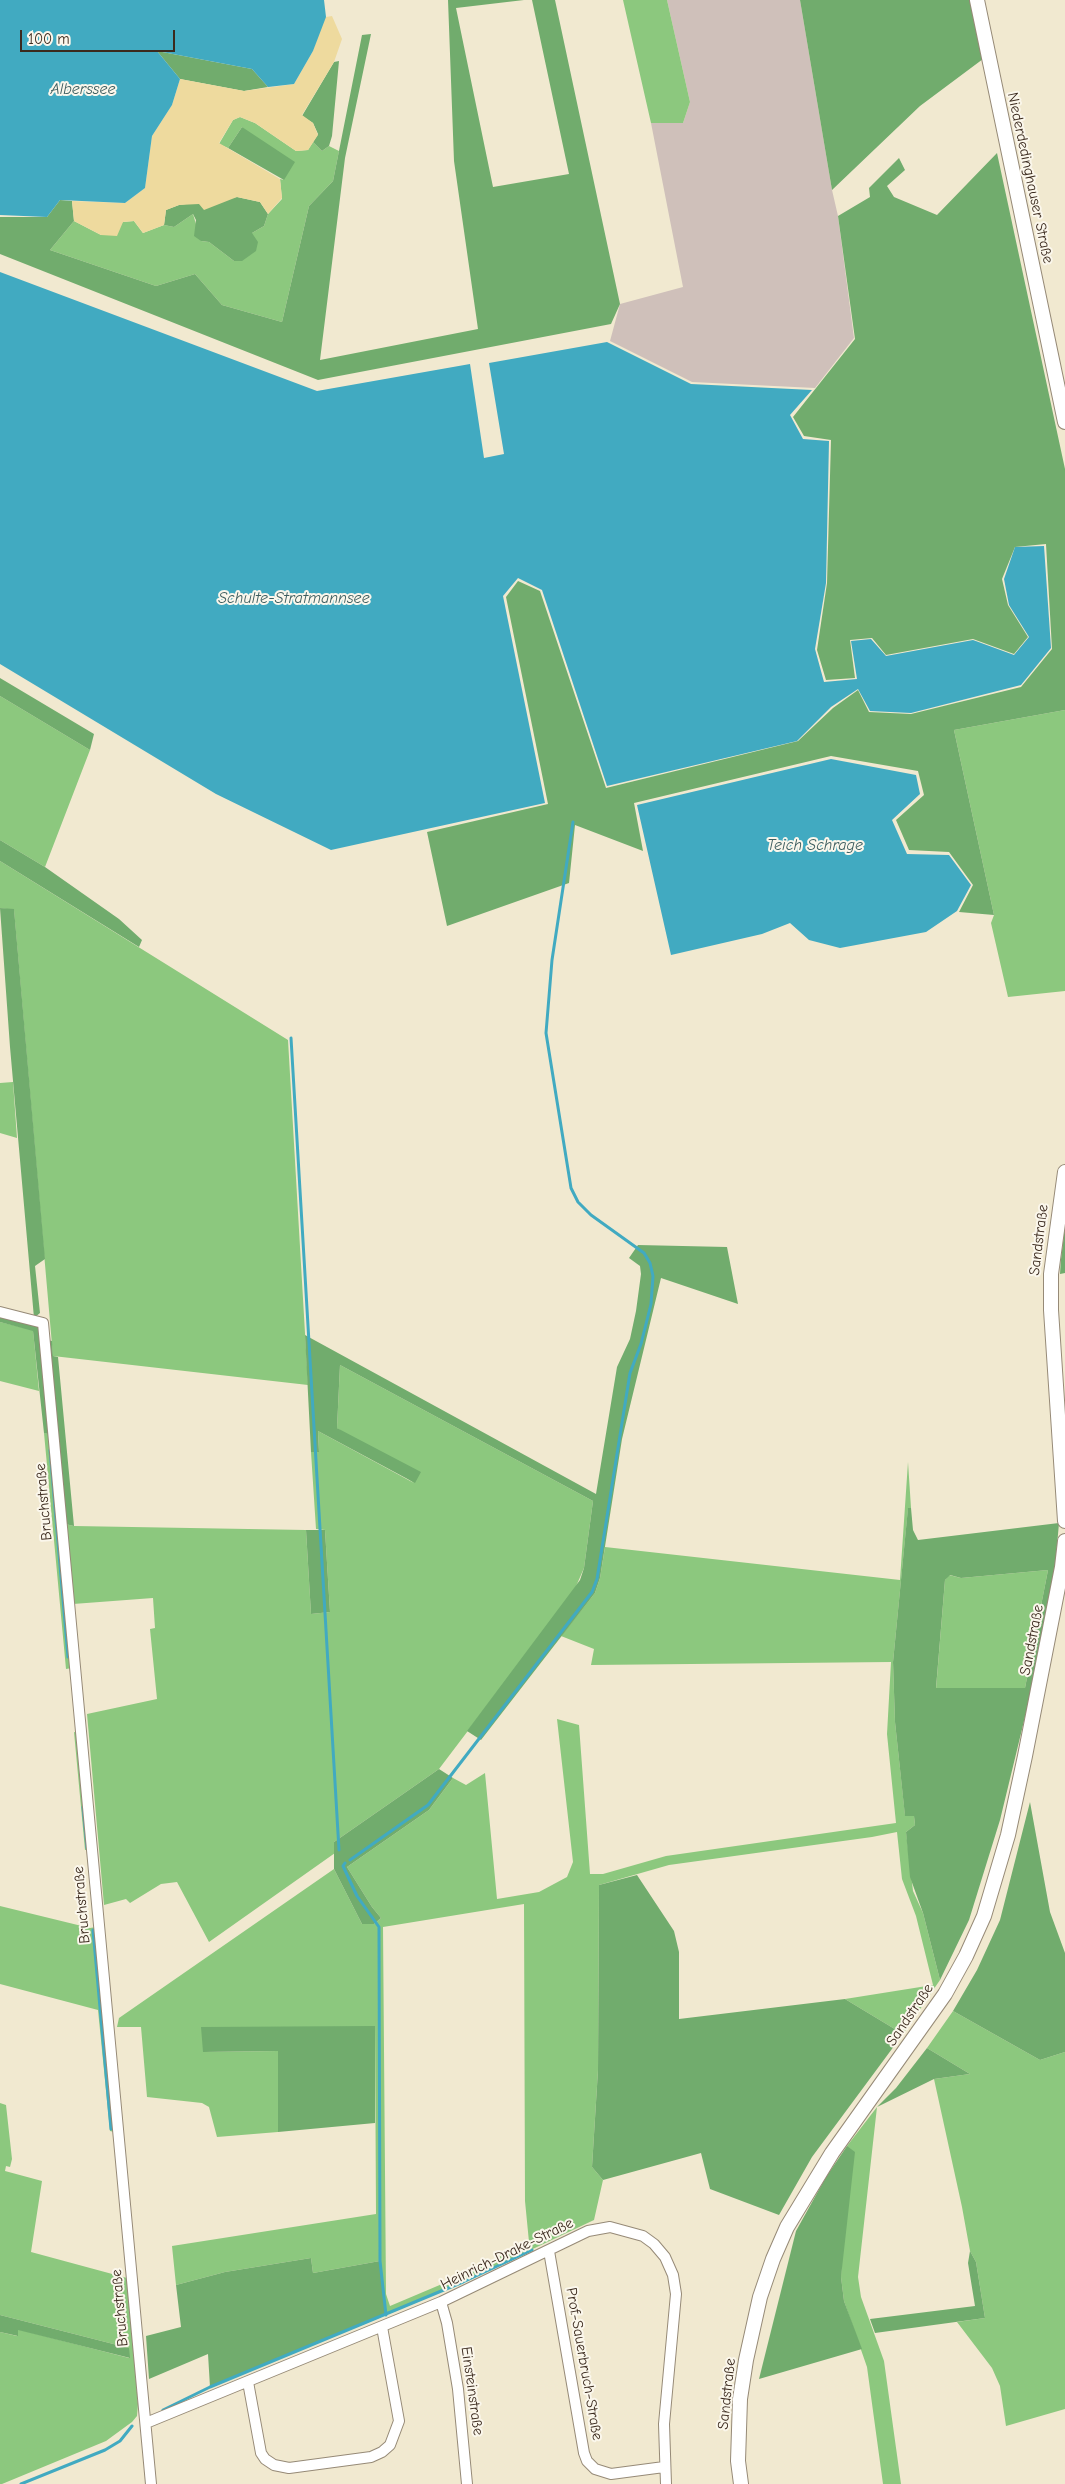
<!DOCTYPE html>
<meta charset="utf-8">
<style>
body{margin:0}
#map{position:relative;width:1065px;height:2484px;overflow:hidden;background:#f1e9d0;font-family:"Comic Neue",sans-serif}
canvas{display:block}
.scale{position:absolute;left:20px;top:30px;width:155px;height:22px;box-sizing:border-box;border:2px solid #3b2a1e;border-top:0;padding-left:6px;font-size:15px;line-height:18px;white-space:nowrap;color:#3b2a1e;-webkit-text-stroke:4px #fbf7ec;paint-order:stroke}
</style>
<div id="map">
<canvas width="1065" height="2484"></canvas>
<div class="scale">100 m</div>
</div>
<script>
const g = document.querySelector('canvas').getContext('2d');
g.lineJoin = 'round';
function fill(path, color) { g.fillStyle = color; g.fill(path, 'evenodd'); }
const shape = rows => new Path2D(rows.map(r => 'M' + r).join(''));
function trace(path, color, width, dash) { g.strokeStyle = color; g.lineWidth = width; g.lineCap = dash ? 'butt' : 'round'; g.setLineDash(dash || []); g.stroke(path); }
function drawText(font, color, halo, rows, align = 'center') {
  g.font = font + ' "Comic Neue",sans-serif'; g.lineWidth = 4; g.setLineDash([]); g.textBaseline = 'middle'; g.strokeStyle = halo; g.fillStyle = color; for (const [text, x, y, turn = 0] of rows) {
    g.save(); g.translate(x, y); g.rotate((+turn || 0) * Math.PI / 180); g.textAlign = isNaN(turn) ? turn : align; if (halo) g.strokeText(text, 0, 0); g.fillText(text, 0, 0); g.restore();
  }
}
const industrial = shape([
 [667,0,800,0,832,190,838,216,854,338,815,388,692,382,610,341,620,304,683,287,651,123,683,123,690,102]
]);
const green = shape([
 [623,0,667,0,690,102,683,123,651,123],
 [240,117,255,123,296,151,308,150,313,142,322,151,329,146,339,151,333,181,309,206,282,322,222,305,195,274,156,286,50,250,74,221,101,235,123,222,134,221,143,233,164,225,174,227,193,214,201,241,209,242,234,261,252,233,264,226,268,214,282,199,280,179,284,180,242,127,228,148,219,144,233,120],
 [0,696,90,750,45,867,0,840],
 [1065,710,1065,991,1008,997,991,923,994,915,954,730],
 [0,861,288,1040,308,1385,53,1356,14,910,0,908],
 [13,1082,17,1138,0,1133,0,1083],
 [0,1322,33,1330,39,1391,0,1381],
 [340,1365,593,1501,584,1568,574,1591,439,1769,334,1842,335,1853,209,1942,177,1882,161,1884,130,1903,126,1899,104,1905,87,1714,157,1699,150,1629,155,1628,153,1598,73,1604,65,1524,74,1526,306,1530,311,1614,330,1612,325,1530,316,1529,311,1452,319,1451,318,1431,414,1483,337,1428],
 [44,1433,50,1434,72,1668,66,1669],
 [908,1462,911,1508,908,1509,893,1662,895,1722,905,1815,914,1816,915,1825,906,1832,913,1891,923,1913,940,1980,903,2034,845,1999,933,1985,916,1916,902,1879,897,1832,872,1837,669,1865,599,1885,598,2070,592,2167,603,2180,594,2220,463,2282,386,2315,380,2261,313,2273,311,2258,225,2272,176,2285,172,2246,376,2214,375,2026,203,2052,278,2051,278,2132,217,2137,209,2107,202,2103,147,2097,141,2027,117,2027,119,2018,334,1869,362,1924,374,1924,381,1918,372,1907,347,1867,429,1810,453,1778,466,1785,485,1773,497,1899,539,1892,567,1877,573,1862,557,1719,579,1725,590,1874,603,1874,666,1856,896,1823,887,1734,891,1662,591,1665,594,1649,561,1636,595,1593,600,1578,605,1547,900,1580],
 [524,1904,525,2201,529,2242,461,2276,390,2306,386,2294,383,1927],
 [1048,1570,1025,1688,936,1689,945,1580,949,1575,961,1578],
 [74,1732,78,1733,89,1850,85,1850],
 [0,1906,90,1928,96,1927,114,2132,110,2131,98,2010,0,1984],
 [953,2011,1040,2060,1065,2052,1065,2409,1006,2426,1000,2386,992,2368,957,2322,985,2318,976,2262,970,2251,962,2207,934,2079,970,2074,927,2048],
 [0,2103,6,2105,12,2159,10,2167,6,2166,5,2171,42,2181,31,2252,127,2278,138,2404,137,2416,132,2422,106,2441,2,2484,0,2484,0,2332,17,2336,17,2329,129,2358,129,2348,0,2315],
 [877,2107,858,2277,861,2297,884,2361,901,2484,883,2484,867,2367,844,2301,841,2277,847,2146]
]);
const forest = shape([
 [448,0,524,0,456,8,493,187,569,174,532,0,555,0,620,304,611,324,318,380,0,254,0,217,47,217,60,200,72,201,74,221,50,250,156,286,195,274,222,305,282,322,309,206,333,181,362,35,371,34,345,158,320,360,478,329,454,161],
 [800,0,971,0,983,59,920,106,832,190],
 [157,51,252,69,268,87,244,91,180,79],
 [339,61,332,136,329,146,322,151,313,142,318,134,313,123,302,116,334,62],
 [242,127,295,162,284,180,228,148],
 [997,153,1065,469,1065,710,954,730,994,915,959,912,973,885,949,852,909,850,896,820,924,795,918,771,831,756,634,803,643,851,575,825,569,883,447,926,427,832,548,804,506,597,518,581,540,591,606,788,798,741,833,708,858,690,869,712,911,714,1021,687,1052,649,1046,544,1015,547,1002,579,1008,605,1028,637,1014,654,973,639,886,655,872,638,850,640,855,678,826,680,817,650,827,583,831,440,804,436,793,417,855,339,838,216,870,197,869,188,899,158,905,170,887,186,894,197,937,215],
 [237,197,260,202,268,214,264,226,252,233,258,242,256,251,242,261,234,261,209,242,201,241,194,236,196,220,193,214,174,227,164,225,166,210,179,205],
 [0,678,94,734,90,750,0,696],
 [0,840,45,867,119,919,142,940,139,947,0,861],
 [0,908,14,909,45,1259,35,1266,40,1313,34,1318,10,1047],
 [1065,1226,1065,1273,1060,1274,1061,1259],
 [638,1245,727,1247,738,1304,661,1278,622,1439,600,1578,595,1593,481,1740,467,1731,580,1580,584,1568,593,1501,340,1365,337,1428,421,1472,415,1483,318,1431,319,1452,311,1452,305,1335,596,1494,617,1367,630,1339,636,1311,641,1274,640,1266,629,1258],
 [0,1316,36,1325,41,1330,42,1339,52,1341,53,1356,58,1357,74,1526,65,1524,57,1436,44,1433,33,1331,0,1322],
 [908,1508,911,1508,913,1530,918,1540,1059,1523,1055,1568,1032,1688,1000,1820,969,1920,940,1980,923,1913,910,1877,906,1832,915,1825,914,1816,905,1816,895,1722,893,1662],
 [1048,1570,1025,1688,936,1688,945,1580,950,1575,961,1578],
 [306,1530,325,1530,330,1612,311,1614],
 [439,1769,453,1778,429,1810,347,1867,372,1907,381,1918,374,1924,362,1924,334,1869,334,1842],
 [1030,1802,1050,1912,1065,1953,1065,2052,1040,2060,953,2011,977,1970,1000,1920],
 [637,1875,674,1931,679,1952,679,2019,845,1999,903,2034,812,2157,779,2215,710,2189,701,2153,603,2180,592,2167,598,2070,599,1885],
 [375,2026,375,2123,278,2132,278,2051,203,2052,201,2027],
 [927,2048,970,2074,934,2079,877,2107,896,2088],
 [847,2146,855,2152,841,2277,844,2301,862,2349,759,2379,796,2231,826,2177],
 [970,2251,976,2262,985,2318,875,2333,870,2319,975,2306,968,2263],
 [311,2258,313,2273,380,2261,386,2315,210,2387,208,2354,149,2379,146,2336,181,2327,176,2285,225,2272],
 [0,2315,129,2348,130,2358,18,2330,18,2336,0,2332]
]);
const sand = shape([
 [332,16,342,39,334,62,302,115,313,123,318,135,308,150,296,151,255,123,240,117,233,120,219,143,280,179,282,198,268,214,260,202,237,197,204,210,199,204,179,205,166,210,164,225,143,233,134,221,123,222,117,236,101,235,74,221,72,201,125,203,145,188,152,136,172,105,180,79,244,91,294,84,313,51,322,23,326,17]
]);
const water = shape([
 [0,0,324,0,326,17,313,51,294,84,268,87,252,69,157,51,180,79,172,105,152,136,145,188,125,203,60,200,47,217,0,215],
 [0,272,317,391,470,364,484,458,504,454,489,363,607,342,691,384,812,390,790,415,803,439,829,441,826,583,815,649,824,682,857,679,851,641,871,639,886,656,973,640,1014,655,1029,637,1009,605,1004,579,1015,547,1044,546,1051,648,1021,685,911,713,870,711,858,689,831,707,797,741,607,786,542,590,518,578,503,596,545,803,331,850,216,794,0,664],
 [831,759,916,775,920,794,892,820,907,854,949,855,971,885,957,911,926,932,840,948,809,940,790,923,762,934,671,955,637,805]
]);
const stream = shape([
 [291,1038,339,1850],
 [50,1450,68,1657],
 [83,1807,87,1848],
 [350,1860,428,1805,592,1592,597,1579,630,1373,641,1344,651,1304,653,1276,650,1263,644,1253,591,1215,578,1202,571,1188,546,1033,552,960,573,822],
 [345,1863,343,1866,357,1896,379,1927,380,2261,386,2315],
 [93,1930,111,2129],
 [163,2410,210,2387,463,2282,532,2250],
 [21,2484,105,2450,120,2441,132,2426]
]);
const minor = shape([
 [0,1312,43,1323,151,2484],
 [549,2251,584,2453,587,2461,595,2469,611,2474,664,2467],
 [441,2302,447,2323,458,2389,467,2484],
 [248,2382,261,2453,265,2459,274,2465,289,2468,371,2457,382,2452,390,2445,399,2421,382,2327],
 [146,2423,441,2302,588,2231,610,2227,643,2236,654,2244,665,2257,673,2275,676,2294,664,2424,666,2484]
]);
const secondary = shape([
 [977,0,1065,422],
 [1065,1172,1051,1274,1051,1310,1065,1521],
 [741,2484,738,2461,740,2399,746,2360,760,2297,773,2259,787,2227,832,2153,945,1994,966,1956,984,1916,1008,1835,1025,1756,1062,1567,1065,1541]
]);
const streetNames = [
 ["Niederdedinghauser Straße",1030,178,78],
 ["Sandstraße",1039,1240,-83],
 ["Bruchstraße",44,1502,-95],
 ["Sandstraße",1032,1640,-79],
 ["Bruchstraße",82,1905,-95],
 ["Sandstraße",910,2015,-56],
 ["Heinrich-Drake-Straße",507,2254,-26],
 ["Bruchstraße",120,2308,-95],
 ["Prof.-Sauerbruch-Straße",584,2364,80],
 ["Einsteinstraße",472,2391,82],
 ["Sandstraße",727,2394,-84]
];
const waterNames = [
 ["Alberssee",83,89],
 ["Schulte-Stratmannsee",294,598],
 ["Teich Schrage",815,845]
];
fill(industrial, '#cfc0ba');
fill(green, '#8cc87e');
fill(forest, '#71ac6d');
fill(sand, '#eeda9e');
fill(water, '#41aac1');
trace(stream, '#41aac1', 3);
trace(minor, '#968a77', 12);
trace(secondary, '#968a77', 16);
trace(minor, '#fff', 10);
trace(secondary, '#fff', 14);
drawText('15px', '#3b2a1e', '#fbf7ec', streetNames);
drawText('italic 16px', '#3d5d5f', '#fbf7ec', waterNames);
</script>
